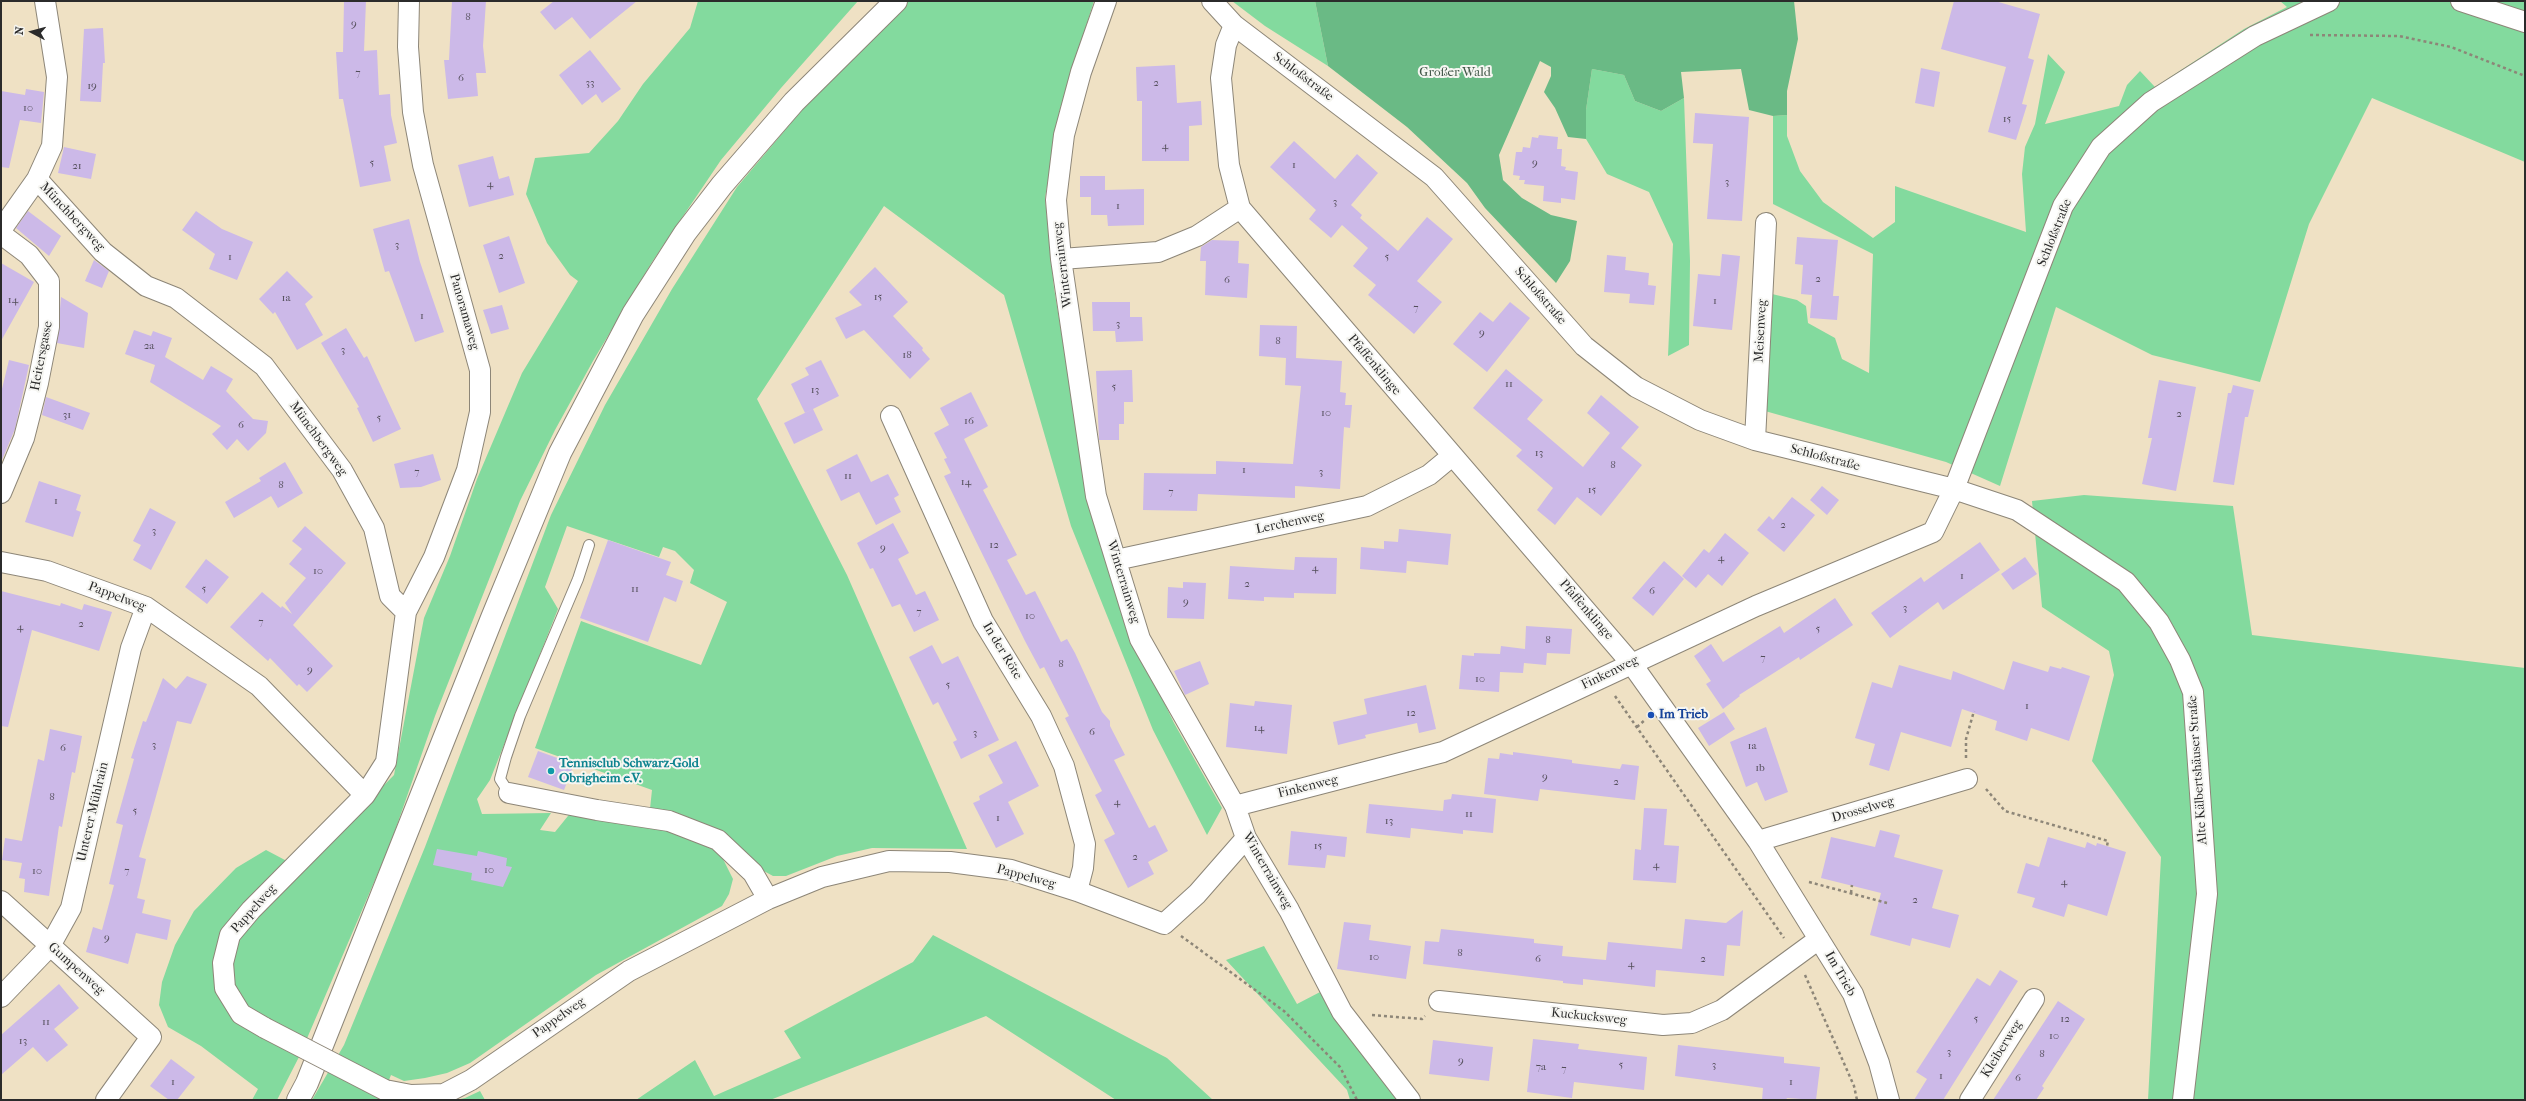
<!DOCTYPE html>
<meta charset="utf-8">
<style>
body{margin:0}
#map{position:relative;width:2526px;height:1101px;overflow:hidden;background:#efe1c4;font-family:"IM FELL French Canon",serif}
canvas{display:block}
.frame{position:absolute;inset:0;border:2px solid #2b2b2b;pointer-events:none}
.north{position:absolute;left:12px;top:12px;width:40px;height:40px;-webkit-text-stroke:3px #f6f6f2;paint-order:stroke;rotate:276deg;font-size:11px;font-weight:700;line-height:16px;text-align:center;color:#2b2b2b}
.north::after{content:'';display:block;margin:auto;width:14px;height:18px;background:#2b2b2b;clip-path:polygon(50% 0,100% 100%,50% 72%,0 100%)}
</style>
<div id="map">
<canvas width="2526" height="1101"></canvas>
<div class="frame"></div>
<div class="north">N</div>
</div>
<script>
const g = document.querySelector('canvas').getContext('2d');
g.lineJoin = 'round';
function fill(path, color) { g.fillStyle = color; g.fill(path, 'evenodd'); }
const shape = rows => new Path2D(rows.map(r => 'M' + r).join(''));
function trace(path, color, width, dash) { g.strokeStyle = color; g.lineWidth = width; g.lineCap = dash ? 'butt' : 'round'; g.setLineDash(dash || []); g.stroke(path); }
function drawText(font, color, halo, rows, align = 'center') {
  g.font = font + ' "IM FELL French Canon",serif'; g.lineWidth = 4; g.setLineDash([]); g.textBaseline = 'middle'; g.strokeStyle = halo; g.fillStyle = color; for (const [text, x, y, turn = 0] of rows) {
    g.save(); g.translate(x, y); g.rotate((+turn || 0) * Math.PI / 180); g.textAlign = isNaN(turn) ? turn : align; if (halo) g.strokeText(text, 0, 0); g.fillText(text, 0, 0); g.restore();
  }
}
const green = shape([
 [698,1,858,1,781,88,721,160,652,262,593,361,555,430,520,501,435,716,390,845,299,1057,277,1100,252,1100,258,1089,201,1046,168,1027,159,1005,162,982,175,945,194,911,236,868,266,850,302,869,394,775,424,618,450,556,477,479,522,373,578,281,570,275,547,243,526,194,535,158,589,153,618,121,643,84,690,28],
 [907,1,1094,1,1060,109,1045,198,1054,288,1074,409,1132,636,1174,723,1222,808,1207,835,1153,730,1071,526,1004,295,884,206,757,399,847,575,967,849,872,848,837,856,786,876,773,876,650,809,652,790,535,748,581,621,701,665,727,602,690,583,694,570,675,551,663,547,659,557,567,526,545,587,558,609,490,780,477,799,482,814,551,813,540,830,555,832,572,811,687,835,719,851,733,879,729,894,722,906,596,975,470,1063,447,1073,425,1078,404,1081,391,1075,381,1100,312,1100,344,1045,425,847,551,515,605,405,672,289,737,187,814,96],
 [1232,1,1315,1,1328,66,1265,26],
 [2280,1,2525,1,2525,162,2372,98,2309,224,2260,382,2152,355,2056,307,2000,486,1946,462,1765,411,1772,294,1797,300,1806,306,1808,323,1835,338,1842,359,1869,373,1873,254,1773,204,1773,116,1787,115,1787,136,1800,171,1823,202,1873,238,1895,222,1895,186,2026,232,2022,174,2025,147,2035,124,2048,54,2065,72,2045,124,2119,106,2127,85,2140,71,2155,87,2244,29,2287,7],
 [1592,69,1624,75,1635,101,1661,111,1684,98,1690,261,1689,345,1668,356,1673,244,1649,192,1607,174,1586,139,1586,110],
 [2084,495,2233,506,2252,635,2525,668,2525,1100,2148,1100,2161,857,2092,761,2114,675,2109,651,2042,607,2032,501],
 [933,935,1167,1058,1213,1100,1116,1100,986,1016,770,1100,636,1100,695,1060,714,1096,801,1058,784,1031,913,962],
 [1264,946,1297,1004,1322,991,1399,1100,1350,1100,1347,1090,1226,960],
 [480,1091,485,1100,455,1100,465,1098]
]);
const forest = shape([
 [1315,1,1794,1,1798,39,1787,91,1787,115,1773,116,1749,110,1741,69,1681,72,1684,98,1661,111,1635,101,1624,75,1592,69,1586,110,1586,139,1568,137,1555,108,1544,92,1551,76,1551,67,1540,61,1499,155,1503,180,1522,198,1551,215,1577,221,1570,261,1556,283,1485,208,1467,183,1407,127,1328,66]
]);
const building = shape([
 [344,1,366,1,364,51,377,50,379,95,390,94,391,115,397,143,384,146,391,181,360,187,343,99,339,99,336,52,343,52],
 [452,1,486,1,483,46,486,73,476,73,478,96,448,99,444,60,449,60],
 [554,1,637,1,590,39,572,17,555,30,540,12],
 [1954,1,1995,1,2040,14,2028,58,2034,60,2022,104,2027,105,2016,140,1988,132,2006,67,1941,49],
 [103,28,105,63,103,63,101,102,80,101,84,29],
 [590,50,621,89,602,103,596,94,582,105,559,75],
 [1175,65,1177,103,1201,101,1202,125,1189,126,1189,161,1142,161,1142,101,1137,101,1136,67],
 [1921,68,1940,72,1934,107,1915,103],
 [26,89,44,92,41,123,20,120,9,168,1,167,1,91,25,95],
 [1695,113,1749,117,1742,221,1707,219,1713,144,1693,143],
 [1539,135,1558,137,1557,149,1562,149,1561,166,1566,167,1565,170,1578,172,1575,200,1561,198,1561,203,1543,201,1544,186,1524,184,1525,180,1519,180,1520,176,1513,175,1516,152,1522,152,1523,147,1530,148,1532,137,1538,138],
 [1294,141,1335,179,1357,154,1378,173,1351,205,1362,215,1360,218,1398,251,1427,217,1453,239,1417,281,1442,302,1414,334,1368,295,1376,285,1353,266,1368,248,1342,225,1331,238,1309,219,1316,210,1270,167],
 [64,147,96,154,91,179,58,173],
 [493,156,499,179,509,176,514,195,469,207,458,165],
 [1080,176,1105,176,1105,190,1144,189,1144,225,1108,226,1107,215,1091,215,1091,197,1080,197],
 [28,211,61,236,49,256,16,228],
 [196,211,222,229,253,242,237,280,209,269,215,254,182,230],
 [409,219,420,262,444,332,415,342,389,271,385,272,373,229],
 [509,236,525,283,499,293,483,245],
 [1797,237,1838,240,1833,296,1839,296,1837,320,1810,318,1812,295,1801,294,1803,265,1795,264],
 [1212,240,1239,241,1238,263,1249,264,1247,298,1205,295,1206,261,1200,261,1201,247],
 [1722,254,1740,256,1732,330,1693,326,1698,274,1720,276],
 [1607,255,1626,257,1625,270,1649,273,1648,285,1656,286,1654,305,1629,303,1630,294,1604,292],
 [94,260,109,271,102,288,85,281],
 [1,263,34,282,1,341],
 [875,267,908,302,893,316,923,348,922,350,930,359,910,379,864,330,846,339,835,318,862,305,849,292],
 [287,271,313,297,305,304,323,335,297,350,275,312,273,314,259,299],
 [61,297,88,313,84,348,57,343],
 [1092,302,1130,302,1130,317,1142,317,1143,341,1116,342,1115,331,1093,331],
 [1510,302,1530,318,1487,372,1453,344,1480,312,1493,322],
 [502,305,509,329,491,334,483,310],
 [1260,325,1297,326,1296,358,1342,361,1340,392,1346,393,1345,405,1352,405,1350,428,1344,427,1340,489,1295,486,1295,498,1198,494,1197,511,1143,510,1144,473,1216,474,1216,461,1293,464,1301,386,1285,385,1286,358,1259,356],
 [346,328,364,358,367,356,401,429,373,442,357,408,359,407,321,343],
 [134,330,151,336,153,331,172,338,165,357,203,380,211,366,233,379,226,391,253,419,268,421,266,433,248,451,237,439,227,450,212,434,221,426,150,382,155,365,125,354],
 [9,360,29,365,15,429,2,460,1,393],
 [821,360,839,396,805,413,791,384,809,375,805,368],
 [1506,369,1543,400,1527,419,1583,467,1610,433,1587,413,1601,395,1639,427,1621,448,1642,465,1601,516,1577,497,1555,525,1537,510,1553,488,1516,456,1522,450,1473,408],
 [1132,370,1133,402,1124,402,1124,424,1119,424,1119,440,1099,440,1096,371],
 [2159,380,2196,387,2176,491,2142,484,2152,438,2148,438],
 [2233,385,2254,390,2248,417,2245,417,2234,485,2213,482,2228,393,2231,393],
 [971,392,988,426,964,439,988,487,983,490,1017,555,1007,560,1026,595,1035,591,1061,642,1067,639,1075,653,1102,712,1110,721,1110,726,1125,755,1114,760,1149,828,1155,825,1168,851,1148,862,1154,874,1128,888,1104,840,1115,834,1095,795,1102,791,1065,718,1069,716,1044,667,1040,669,1025,641,944,476,951,473,944,459,947,458,934,433,949,425,940,408],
 [46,397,90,413,83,430,42,415],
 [813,409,823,430,794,444,784,423],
 [433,454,441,480,421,487,400,488,394,464],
 [857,454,871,482,888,474,899,495,894,498,901,512,876,525,859,492,841,501,826,470],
 [285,462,303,493,278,508,271,496,234,518,225,502,261,481,259,478],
 [39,481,81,495,76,510,81,512,73,537,25,522],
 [1822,486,1839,500,1827,515,1810,500],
 [1792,497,1815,515,1784,552,1757,530,1769,516,1773,520],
 [150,508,176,522,151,570,133,560,141,545,133,541],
 [893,523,909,553,898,559,916,595,925,591,939,620,914,632,900,604,892,607,873,568,870,569,857,543],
 [305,526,346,563,293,625,333,666,307,692,299,684,297,686,270,658,268,661,230,627,262,592,281,608,282,606,292,614,285,603,306,578,289,564,302,549,292,541],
 [1399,529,1451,534,1448,565,1407,561,1406,573,1360,569,1361,547,1384,549,1384,541,1398,542],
 [1725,533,1749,553,1722,586,1708,574,1696,588,1682,576,1704,549,1709,553],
 [608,540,671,562,666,575,683,581,676,602,664,597,648,642,580,618],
 [1980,542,2000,570,1943,610,1938,602,1890,638,1871,613,1921,577,1924,582],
 [1295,557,1337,558,1336,594,1294,593,1294,598,1264,597,1264,601,1228,599,1230,566,1294,570],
 [2025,557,2037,574,2013,590,2001,574],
 [206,559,229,577,207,604,185,587],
 [1664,561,1684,579,1653,616,1632,598],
 [1183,582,1206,583,1204,619,1167,618,1168,587,1183,588],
 [1,591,60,606,61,603,82,610,84,604,112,612,99,651,32,630,8,727,1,726],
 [1835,598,1853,625,1800,660,1799,657,1739,695,1740,696,1723,709,1706,684,1711,681,1694,656,1711,644,1723,662,1780,626,1784,633],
 [1526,626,1572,629,1570,654,1547,653,1546,665,1524,663,1523,673,1500,672,1499,692,1459,689,1462,655,1474,656,1474,653,1500,654,1501,646,1525,649],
 [932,645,942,664,958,656,999,740,961,759,953,742,957,740,938,702,933,705,909,657],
 [1200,661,1209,684,1185,695,1174,671],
 [2013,661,2048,672,2050,666,2061,669,2062,667,2090,676,2069,741,2031,728,2027,741,1995,730,1997,721,1962,709,1951,747,1901,732,1889,771,1869,765,1875,744,1855,738,1872,682,1892,688,1899,665,1951,680,1953,671,2004,690],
 [187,676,207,684,191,724,177,721,139,857,146,859,137,898,145,900,142,913,171,920,167,940,136,933,128,964,86,952,93,927,102,930,114,885,109,884,123,825,116,823,134,759,131,758,143,721,146,722,163,678,176,689],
 [1426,685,1436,729,1419,733,1417,723,1365,735,1366,738,1338,745,1333,722,1367,714,1364,699],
 [1255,701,1292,705,1287,754,1226,747,1230,703,1254,706],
 [1724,712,1735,729,1709,746,1698,728],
 [1766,727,1788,792,1765,801,1757,782,1746,787,1730,742],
 [50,729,82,736,75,773,72,772,62,827,59,826,49,896,24,892,25,879,19,878,22,863,2,860,5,838,22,841,38,759,44,761],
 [1016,741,1039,786,1008,802,1024,834,996,848,973,803,980,800,979,796,1003,783,988,755],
 [538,751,574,764,564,790,528,777],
 [1513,752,1572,760,1572,763,1620,769,1622,764,1639,766,1635,800,1540,789,1538,801,1484,794,1488,758,1499,759,1500,753,1513,755],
 [1452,794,1496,799,1493,833,1463,830,1463,834,1411,828,1410,838,1366,833,1369,804,1443,811,1444,800,1451,799],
 [1644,808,1667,809,1664,845,1679,846,1676,883,1633,880,1635,849,1641,850],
 [1880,830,1900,835,1894,857,1943,870,1932,908,1959,915,1950,948,1912,938,1910,946,1870,935,1881,893,1821,878,1831,837,1875,847],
 [1291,831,1347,837,1345,857,1327,855,1325,868,1288,865],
 [2048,837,2085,848,2087,842,2096,846,2097,843,2126,852,2107,916,2068,904,2064,917,2032,907,2035,898,2017,893,2026,863,2039,867],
 [437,849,477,856,478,851,507,858,506,866,512,867,503,887,471,880,472,873,433,865],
 [1743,910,1740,946,1727,945,1724,976,1656,970,1655,987,1583,979,1583,985,1563,983,1563,981,1423,964,1425,941,1439,942,1441,929,1534,939,1534,943,1563,946,1562,956,1606,960,1608,942,1682,949,1685,919,1726,923],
 [1344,922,1371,925,1369,940,1411,946,1406,979,1337,969],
 [2000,970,2018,981,1943,1100,1914,1100,1927,1079,1916,1072,1977,978,1990,986],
 [59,984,79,1008,54,1029,68,1045,47,1062,33,1047,1,1075,1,1035],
 [2058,1001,2085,1019,2042,1086,2044,1088,2036,1100,1993,1100],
 [1533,1039,1579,1044,1578,1049,1647,1057,1644,1090,1574,1082,1572,1098,1527,1092],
 [1433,1040,1493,1047,1489,1081,1429,1074],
 [1678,1045,1784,1057,1784,1063,1820,1067,1816,1100,1787,1098,1786,1100,1762,1100,1763,1088,1675,1076],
 [171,1059,195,1077,177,1100,169,1100,150,1086]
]);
const path = shape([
 [2310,35,2399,36,2451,47,2525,76],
 [1615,696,1784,938],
 [1637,727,1646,719],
 [1966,758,1966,739,1974,711],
 [1986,789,2005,811,2108,841,2107,846],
 [1809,882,1887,903],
 [1851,893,1852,885],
 [1181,936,1284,1011,1340,1067,1357,1100],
 [1805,975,1854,1086,1857,1100],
 [1372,1015,1422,1019,1425,1016]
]);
const service = shape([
 [509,793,500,779,506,757,520,716,578,579,589,545]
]);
const minor = shape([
 [1106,1,1081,72,1064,135,1056,200,1061,259,1096,496,1140,639,1235,806,1246,838,1289,910,1342,1012,1410,1100],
 [1212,1,1234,25,1434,177,1584,346,1636,387,1700,420,1755,440,1954,489,2017,510,2126,582,2159,622,2180,660,2193,692,2207,894,2183,1100],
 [2461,1,2525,22],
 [1234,25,1226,45,1221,78,1229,165,1240,208,1631,663,1758,841,1853,994,1879,1063,1889,1100],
 [37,179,103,252,146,286,176,298,264,366,342,470,374,528,390,596,406,612,386,762,365,795],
 [1,230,37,179,52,146,57,77,45,1],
 [1,234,29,255,49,281,49,327,38,383,24,438,1,493],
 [1061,259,1158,252,1197,236,1240,208],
 [891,416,983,621,1041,716,1064,766,1085,844,1083,868,1077,891],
 [1755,440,1766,223],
 [1116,560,1367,506,1429,475,1452,456],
 [1,562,47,571,146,607,259,686,365,795,251,910,230,935,223,963,225,988,241,1014,265,1028],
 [406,612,434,557,467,470,480,412,480,370,423,165,413,112,408,47,409,1],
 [509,793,597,810,669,821,718,840,753,873,768,899],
 [1235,806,1443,752,1756,606,1933,532,1954,489,2063,206,2101,147,2151,102,2255,36,2329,1],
 [1758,841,1967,779],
 [1,901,151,1037,106,1100],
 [1,997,50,946,71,908,131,648,146,607],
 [1439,1001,1663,1025,1692,1023,1722,1010,1819,939],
 [385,1090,411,1095,444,1094,471,1080,629,971,768,899,822,877,889,861,950,862,1011,870,1077,891,1164,924,1197,894,1246,838],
 [1970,1100,2034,999]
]);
const trunk = shape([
 [298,1100,307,1083,492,618,560,453,633,314,685,233,722,185,794,102,896,1]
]);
const minorBridge = shape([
 [265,1028,385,1090]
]);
const markers = [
 [1651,715,4,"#1a4fb4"],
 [551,771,4,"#0f9aa8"]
];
const numberNames = [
 ["8",468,17],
 ["9",354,24],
 ["7",358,73],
 ["6",461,78],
 ["33",590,83],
 ["2",1156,83],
 ["19",92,86],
 ["10",28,108],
 ["15",2007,119],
 ["4",1165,146],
 ["5",372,163],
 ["9",1535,163],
 ["1",1294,165],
 ["21",77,166],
 ["3",1727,182],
 ["4",490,184],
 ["3",1335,202],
 ["1",1118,206],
 ["3",397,245],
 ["2",501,256],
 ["1",230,257],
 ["5",1387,257],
 ["2",1818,279],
 ["6",1227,280],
 ["15",878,297],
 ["1a",286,298],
 ["14",13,300],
 ["1",1715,301],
 ["7",1416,308],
 ["1",422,316],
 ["3",1118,324],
 ["9",1482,333],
 ["8",1278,341],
 ["2a",149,346],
 ["3",343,350],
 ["18",907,355],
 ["11",1509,384],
 ["5",1114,387],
 ["13",815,390],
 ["10",1326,413],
 ["2",2179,414],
 ["31",67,415],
 ["5",379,418],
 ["16",969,421],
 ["6",241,425],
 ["13",1539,453],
 ["8",1613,465],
 ["1",1244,470],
 ["7",417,472],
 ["3",1321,472],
 ["11",848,476],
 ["14",966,482],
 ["8",281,485],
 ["15",1592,490],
 ["7",1171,492],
 ["1",56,501],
 ["2",1783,525],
 ["3",154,531],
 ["12",994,545],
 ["9",883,548],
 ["4",1721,558],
 ["4",1315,568],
 ["10",318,571],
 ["1",1962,576],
 ["2",1247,584],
 ["5",204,589],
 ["11",635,589],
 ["6",1652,591],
 ["9",1186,602],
 ["3",1905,608],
 ["7",919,612],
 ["10",1030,616],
 ["7",261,622],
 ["2",81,624],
 ["4",20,627],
 ["5",1818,629],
 ["8",1548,640],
 ["7",1763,658],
 ["8",1061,664],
 ["9",310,670],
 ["10",1480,679],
 ["5",948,685],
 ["1",2027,706],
 ["12",1411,713],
 ["14",1259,728],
 ["6",1092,732],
 ["3",975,733],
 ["3",154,745],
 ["1a",1752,746],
 ["6",63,748],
 ["1b",1760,768],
 ["9",1545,777],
 ["2",1616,782],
 ["8",52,797],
 ["4",1117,802],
 ["5",135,811],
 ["11",1469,814],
 ["1",998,818],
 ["13",1389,821],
 ["15",1318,846],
 ["2",1135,857],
 ["4",1656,865],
 ["10",489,870],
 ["10",37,871],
 ["7",127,871],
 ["4",2064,882],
 ["2",1915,900],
 ["9",107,938],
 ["8",1460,953],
 ["10",1374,957],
 ["6",1538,959],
 ["2",1703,959],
 ["4",1631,964],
 ["5",1976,1019],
 ["12",2065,1019],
 ["11",46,1022],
 ["10",2054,1036],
 ["13",23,1041],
 ["3",1949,1052],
 ["8",2042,1054],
 ["9",1461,1061],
 ["5",1621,1065],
 ["3",1714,1065],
 ["7a",1541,1067],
 ["7",1564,1069],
 ["1",1941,1076],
 ["6",2018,1078],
 ["1",173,1082],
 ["1",1791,1082]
];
const parkNames = [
 ["Großer Wald",1455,73]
];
const streetNames = [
 ["Schloßstraße",1303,77,37],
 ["Münchbergweg",72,217,47],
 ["Schloßstraße",2055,233,-68],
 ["Winterrainweg",1063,265,-97],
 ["Schloßstraße",1540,296,49],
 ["Panoramaweg",464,312,74],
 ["Meisenweg",1761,331,-87],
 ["Heitersgasse",42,356,-79],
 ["Pfaffenklinge",1374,365,50],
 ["Münchbergweg",318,439,54],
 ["Schloßstraße",1825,458,15],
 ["Lerchenweg",1290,523,-12],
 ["Winterrainweg",1123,582,73],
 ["Pappelweg",117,597,21],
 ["Pfaffenklinge",1586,610,49],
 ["In der Röte",1002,651,59],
 ["Finkenweg",1610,673,-26],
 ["Alte Kälbertshäuser Straße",2198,770,-94],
 ["Finkenweg",1308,787,-14],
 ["Drosselweg",1863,810,-16],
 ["Unterer Mühlrain",93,812,-77],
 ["Winterrainweg",1267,871,60],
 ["Pappelweg",1026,877,15],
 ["Pappelweg",254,909,-48],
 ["Gumpenweg",76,969,42],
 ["Im Trieb",1840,974,60],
 ["Kuckucksweg",1589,1017,6],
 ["Pappelweg",559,1018,-35],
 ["Kleiberweg",2002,1049,-58]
];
const transitNames = [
 ["Im Trieb",1659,715]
];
const cultureNames = [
 ["Tennisclub Schwarz-Gold",559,764],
 ["Obrigheim e.V.",559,779]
];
fill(green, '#83da9e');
fill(forest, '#6aba85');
fill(building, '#ccb9e8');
trace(service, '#8d8678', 12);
trace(minor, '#8d8678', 22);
trace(trunk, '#8d8678', 24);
trace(path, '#8d8678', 2.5, [3, 3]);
trace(service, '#fff', 10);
trace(minor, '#fff', 20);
trace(trunk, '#fff', 22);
trace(minorBridge, '#8d8678', 22, []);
trace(minorBridge, '#fff', 20);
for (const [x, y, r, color] of markers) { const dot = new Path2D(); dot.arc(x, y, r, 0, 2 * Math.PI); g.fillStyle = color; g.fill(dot); trace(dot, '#f6f6f2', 1.5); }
drawText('11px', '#534e5a', null, numberNames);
drawText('13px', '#415748', '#f6f6f2', parkNames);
drawText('13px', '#2b2b2b', '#f6f6f2', streetNames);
drawText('bold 13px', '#164399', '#f6f6f2', transitNames, 'left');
drawText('bold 13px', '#0d838f', '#f6f6f2', cultureNames, 'left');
</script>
